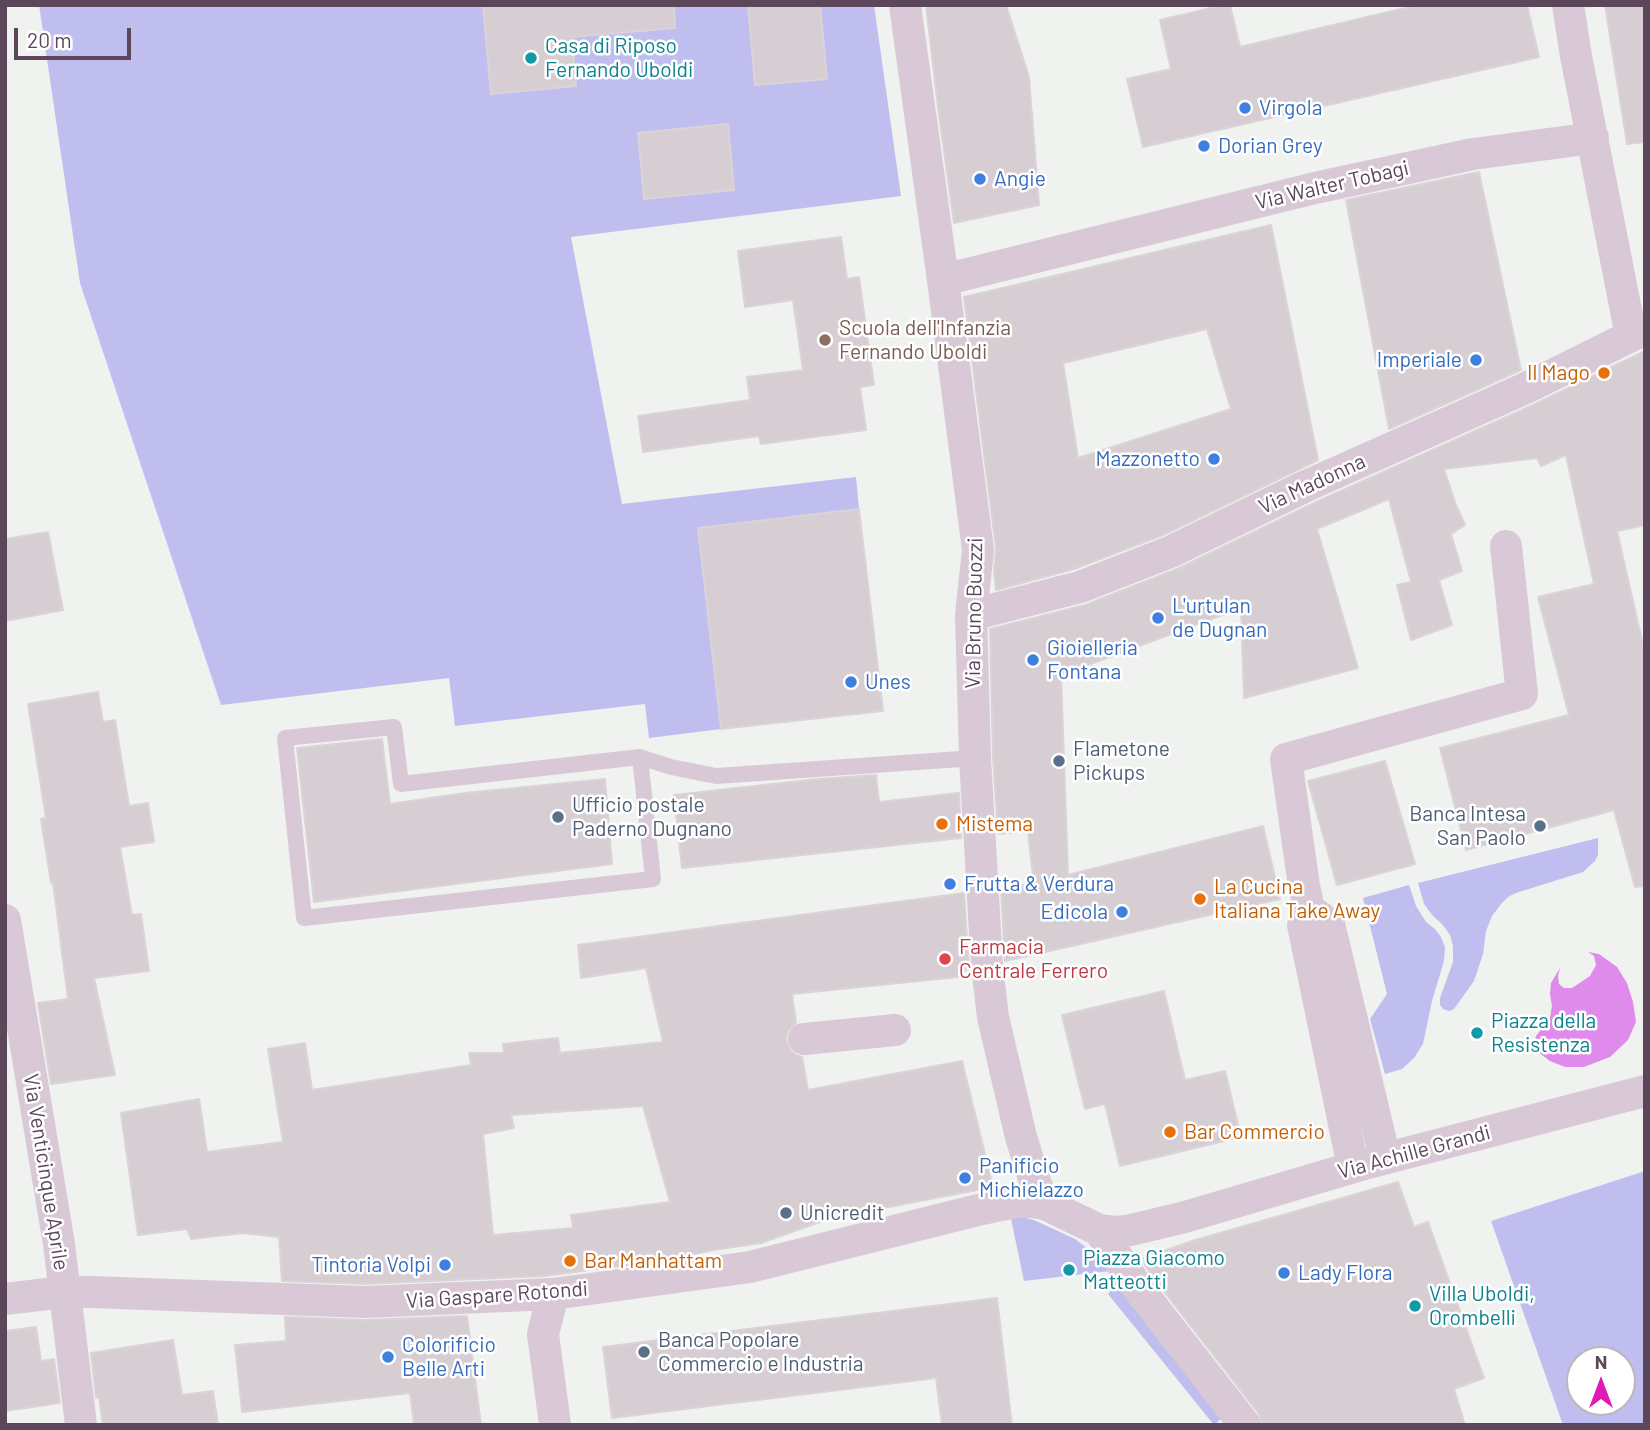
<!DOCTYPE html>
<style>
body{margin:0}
#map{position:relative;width:1650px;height:1430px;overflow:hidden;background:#f0f2ef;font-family:Barlow,sans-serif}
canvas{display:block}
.frame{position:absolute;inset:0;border:7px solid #5c475a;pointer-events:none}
.north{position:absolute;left:1566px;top:1346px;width:70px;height:70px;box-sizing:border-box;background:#fff;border:2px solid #beb5bd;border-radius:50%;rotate:0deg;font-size:19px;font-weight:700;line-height:28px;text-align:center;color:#5c475a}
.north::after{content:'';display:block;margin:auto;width:24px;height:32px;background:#e119b5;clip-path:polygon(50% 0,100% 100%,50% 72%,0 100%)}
.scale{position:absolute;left:14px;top:28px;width:117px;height:32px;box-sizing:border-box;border:4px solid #5c475a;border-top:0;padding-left:9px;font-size:21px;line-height:24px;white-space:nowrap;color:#5c475a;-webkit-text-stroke:5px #fff;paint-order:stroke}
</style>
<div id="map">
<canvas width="1650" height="1430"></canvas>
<div class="frame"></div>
<div class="north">N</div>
<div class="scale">20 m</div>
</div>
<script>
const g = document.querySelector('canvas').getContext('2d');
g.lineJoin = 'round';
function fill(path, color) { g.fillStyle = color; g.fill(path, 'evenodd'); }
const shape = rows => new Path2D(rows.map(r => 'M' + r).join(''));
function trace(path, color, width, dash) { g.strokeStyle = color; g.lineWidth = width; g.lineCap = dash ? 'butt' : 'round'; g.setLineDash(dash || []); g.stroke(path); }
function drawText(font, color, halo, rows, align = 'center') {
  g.font = font + ' Barlow,sans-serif'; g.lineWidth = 5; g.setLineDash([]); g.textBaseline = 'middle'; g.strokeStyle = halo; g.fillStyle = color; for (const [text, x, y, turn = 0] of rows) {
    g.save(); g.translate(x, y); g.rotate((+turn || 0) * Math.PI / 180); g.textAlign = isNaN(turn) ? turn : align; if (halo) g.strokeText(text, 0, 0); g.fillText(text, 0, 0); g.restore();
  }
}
const green = shape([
 [39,5,874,5,901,196,571,237,622,504,856,477,859,509,698,529,721,729,649,738,645,704,455,726,449,678,221,705,80,283],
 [1598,838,1598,855,1595,861,1583,872,1516,893,1508,897,1502,903,1492,916,1486,931,1483,954,1474,981,1454,1009,1449,1011,1443,1009,1440,1005,1440,998,1453,962,1453,946,1450,935,1442,924,1433,916,1424,904,1418,883],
 [1409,885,1416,906,1426,922,1435,929,1441,937,1445,947,1444,961,1432,1001,1423,1044,1414,1058,1402,1069,1385,1074,1370,1019,1387,994,1363,898],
 [1645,1171,1645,1425,1563,1425,1491,1221],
 [1622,1360,1622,1402,1580,1402,1580,1360],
 [1010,1214,1034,1220,1075,1239,1095,1254,1110,1271,1024,1281],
 [1118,1281,1223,1417,1214,1425,1108,1294]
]);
const water = shape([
 [1588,952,1599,954,1617,967,1627,983,1633,1002,1636,1022,1628,1040,1610,1057,1584,1067,1565,1067,1550,1061,1538,1052,1534,1043,1536,1036,1550,1018,1552,1006,1550,994,1551,983,1560,968,1558,976,1559,984,1564,988,1572,988,1590,976,1596,965,1594,956]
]);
const building = shape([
 [483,5,674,5,675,28,572,37,576,86,491,94,483,5],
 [748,5,820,5,827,79,755,85,748,5],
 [926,5,1006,5,1029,77,1039,205,954,223,938,107,926,5],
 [1224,5,1230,5,1240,47,1418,5,1527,5,1539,57,1143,147,1127,79,1171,69,1160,20,1224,5],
 [1605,5,1645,5,1645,142,1627,144,1605,5],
 [728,124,734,190,644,199,638,133,728,124],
 [1479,172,1521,370,1389,429,1346,200,1479,172],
 [1271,225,1318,460,1163,535,1074,569,996,590,994,571,996,548,964,297,1271,225],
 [1207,329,1231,409,1078,458,1063,363,1207,329],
 [841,237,847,279,859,277,874,385,860,387,866,430,761,444,759,436,643,452,638,416,750,400,747,377,803,370,793,300,745,307,738,251,841,237],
 [1645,351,1645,525,1617,531,1645,654,1645,886,1635,887,1614,810,1466,850,1440,748,1569,715,1538,597,1594,584,1566,455,1541,466,1537,458,1444,469,1456,505,1465,525,1451,534,1462,571,1439,580,1452,625,1411,640,1397,585,1411,582,1389,499,1317,529,1358,668,1244,698,1241,608,1061,675,1068,875,1263,826,1280,899,1005,961,1001,888,1034,884,1028,831,998,834,993,757,990,629,1085,605,1177,569,1314,503,1533,405,1645,351],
 [859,509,883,711,721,729,698,528,859,509],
 [48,532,63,610,5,621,5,539,48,532],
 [98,692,103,722,115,720,129,806,148,803,154,842,120,847,132,915,141,914,149,971,94,978,115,1075,51,1084,38,1003,68,999,53,882,51,883,41,819,46,818,28,704,98,692],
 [382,739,390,804,465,793,605,779,612,864,314,902,297,748,382,739],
 [1385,761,1415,864,1337,885,1308,781,1385,761],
 [876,775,879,802,959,793,961,838,682,868,674,795,818,779,876,775],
 [964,893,969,970,958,972,958,977,792,994,796,1023,788,1031,786,1040,790,1050,796,1055,802,1057,808,1090,962,1061,993,1187,831,1218,761,1243,713,1250,673,1259,544,1276,365,1284,282,1281,279,1237,243,1233,191,1239,187,1229,138,1235,121,1113,199,1099,207,1152,283,1142,268,1049,305,1043,312,1090,471,1065,469,1053,504,1053,503,1044,558,1038,560,1053,663,1042,646,968,581,978,578,945,964,893],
 [643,1106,670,1202,571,1215,573,1228,493,1235,483,1134,514,1128,511,1115,643,1106],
 [1164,991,1185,1080,1225,1071,1241,1137,1120,1166,1105,1104,1085,1109,1062,1015,1164,991],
 [1398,1182,1414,1227,1428,1222,1484,1378,1454,1389,1465,1425,1263,1425,1259,1414,1153,1277,1145,1265,1144,1258,1192,1241,1398,1182],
 [997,1298,1012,1425,942,1425,936,1378,612,1418,603,1347,997,1298],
 [467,1316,481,1425,414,1425,410,1393,242,1412,235,1345,286,1341,285,1317,366,1320,467,1316],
 [36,1327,41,1361,54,1359,60,1403,5,1411,5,1331,36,1327],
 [173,1340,182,1395,213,1391,218,1425,103,1425,99,1397,96,1398,91,1353,173,1340]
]);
const lane = shape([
 [640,757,653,879,304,918,285,738,394,727,401,784,640,757,671,767,716,776,975,758]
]);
const street = shape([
 [905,5,943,280,978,550,971,615,975,758,987,966,993,1017,1021,1137,1036,1185,1045,1204],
 [1568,5,1576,56,1631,336],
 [943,280,1315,188,1473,154,1593,138],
 [971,615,1080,587,1170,552,1306,486,1526,388,1645,329],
 [1309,909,1304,886,1286,759,1522,694,1506,546],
 [5,920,59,1244,81,1425],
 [804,1039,895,1030],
 [1353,1167,1303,925,1309,909,1329,924,1385,1158],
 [1099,1230,1138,1288,1245,1425],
 [553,1294,543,1334,555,1425],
 [5,1299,64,1292,91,1292,365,1302,553,1294,750,1267,982,1209,1015,1202,1031,1202,1045,1204,1099,1230,1116,1232,1131,1230,1185,1217,1368,1163,1645,1091]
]);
const markers = [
 [531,58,7,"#0f9aa8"],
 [1245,108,7,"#3f7fe0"],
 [1204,146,7,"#3f7fe0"],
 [980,179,7,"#3f7fe0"],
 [825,340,7,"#8d6e63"],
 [1476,360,7,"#3f7fe0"],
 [1604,373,7,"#e8710a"],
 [1214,459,7,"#3f7fe0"],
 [1158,618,7,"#3f7fe0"],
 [1033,660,7,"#3f7fe0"],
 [851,682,7,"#3f7fe0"],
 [1059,761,7,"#5c6f8a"],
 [558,817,7,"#5c6f8a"],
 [942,824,7,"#e8710a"],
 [1540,826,7,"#5c6f8a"],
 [950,884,7,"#3f7fe0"],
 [1200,899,7,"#e8710a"],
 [1122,912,7,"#3f7fe0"],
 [945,959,7,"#e0444e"],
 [1477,1033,7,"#0f9aa8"],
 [1170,1132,7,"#e8710a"],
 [965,1178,7,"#3f7fe0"],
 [786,1213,7,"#5c6f8a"],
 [570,1261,7,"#e8710a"],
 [445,1265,7,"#3f7fe0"],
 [1069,1270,7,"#0f9aa8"],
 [1284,1273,7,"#3f7fe0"],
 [1415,1306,7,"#0f9aa8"],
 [644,1352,7,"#5c6f8a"],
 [388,1357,7,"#3f7fe0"]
];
const cultureNames = [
 ["Casa di Riposo",545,46],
 ["Fernando Uboldi",545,70],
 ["Piazza della",1491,1021],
 ["Resistenza",1491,1045],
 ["Piazza Giacomo",1083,1258],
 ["Matteotti",1083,1282],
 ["Villa Uboldi,",1429,1294],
 ["Orombelli",1429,1318]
];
const shopNames = [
 ["Virgola",1259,108],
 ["Dorian Grey",1218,146],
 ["Angie",994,179],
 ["Imperiale",1462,360,"right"],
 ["Mazzonetto",1200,459,"right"],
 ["L'urtulan",1172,606],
 ["de Dugnan",1172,630],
 ["Gioielleria",1047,648],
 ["Fontana",1047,672],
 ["Unes",865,682],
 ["Frutta & Verdura",964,884],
 ["Edicola",1108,912,"right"],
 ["Panificio",979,1166],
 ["Michielazzo",979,1190],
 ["Tintoria Volpi",431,1265,"right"],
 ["Lady Flora",1298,1273],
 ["Colorificio",402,1345],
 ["Belle Arti",402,1369]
];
const streetNames = [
 ["Via Walter Tobagi",1332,185,-13],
 ["Via Madonna",1312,484,-25],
 ["Via Bruno Buozzi",974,613,-89],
 ["Via Achille Grandi",1414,1152,-15],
 ["Via Venticinque Aprile",46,1172,81],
 ["Via Gaspare Rotondi",497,1295,-4]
];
const educationNames = [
 ["Scuola dell'Infanzia",839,328],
 ["Fernando Uboldi",839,352]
];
const foodNames = [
 ["Il Mago",1590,373,"right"],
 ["Mistema",956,824],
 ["La Cucina",1214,887],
 ["Italiana Take Away",1214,911],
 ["Bar Commercio",1184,1132],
 ["Bar Manhattam",584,1261]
];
const serviceNames = [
 ["Flametone",1073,749],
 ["Pickups",1073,773],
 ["Ufficio postale",572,805],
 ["Paderno Dugnano",572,829],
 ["Banca Intesa",1526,814,"right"],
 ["San Paolo",1526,838,"right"],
 ["Unicredit",800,1213],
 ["Banca Popolare",658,1340],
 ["Commercio e Industria",658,1364]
];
const healthNames = [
 ["Farmacia",959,947],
 ["Centrale Ferrero",959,971]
];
fill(green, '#c0beef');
fill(water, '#de8bec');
fill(building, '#d7ced4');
trace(building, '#dad3d8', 2);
trace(lane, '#d9c9d7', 16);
trace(street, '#d9c9d7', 32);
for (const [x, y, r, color] of markers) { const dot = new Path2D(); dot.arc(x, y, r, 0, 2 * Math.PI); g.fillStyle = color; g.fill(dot); trace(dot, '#fff', 2.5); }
drawText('21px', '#0d838f', '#fff', cultureNames, 'left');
drawText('21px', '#366cbe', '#fff', shopNames, 'left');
drawText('21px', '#5c475a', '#fff', streetNames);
drawText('21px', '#785e54', '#fff', educationNames, 'left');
drawText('21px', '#c56008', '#fff', foodNames, 'left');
drawText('21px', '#4e5e75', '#fff', serviceNames, 'left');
drawText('21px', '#be3a42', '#fff', healthNames, 'left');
</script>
